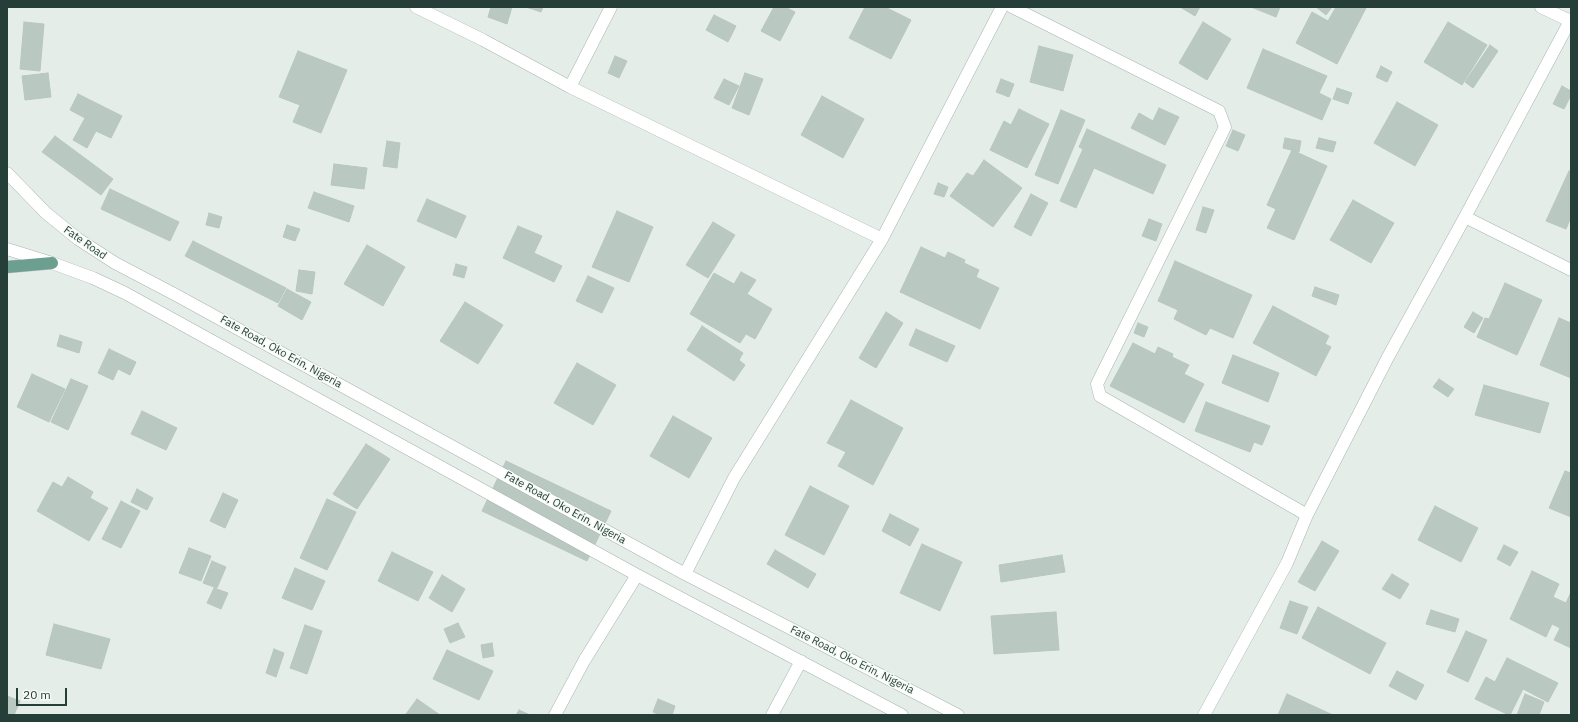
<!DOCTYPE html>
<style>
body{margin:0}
#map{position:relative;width:1578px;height:722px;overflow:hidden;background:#e5ede9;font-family:"IBM Plex Sans",sans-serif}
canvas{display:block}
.frame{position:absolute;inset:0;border:8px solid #253e37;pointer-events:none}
.scale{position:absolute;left:16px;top:688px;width:51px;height:18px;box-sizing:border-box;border:2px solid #253e37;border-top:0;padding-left:5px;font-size:12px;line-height:14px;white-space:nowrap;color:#253e37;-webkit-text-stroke:3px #f5faf7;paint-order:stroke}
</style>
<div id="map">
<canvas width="1578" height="722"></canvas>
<div class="frame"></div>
<div class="scale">20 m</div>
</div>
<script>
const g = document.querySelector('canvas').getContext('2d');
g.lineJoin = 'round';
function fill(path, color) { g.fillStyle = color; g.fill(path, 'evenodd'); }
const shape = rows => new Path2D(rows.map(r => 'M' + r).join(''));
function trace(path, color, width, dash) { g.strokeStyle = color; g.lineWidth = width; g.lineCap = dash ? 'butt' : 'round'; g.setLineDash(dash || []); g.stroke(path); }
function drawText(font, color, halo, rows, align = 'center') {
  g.font = font + ' "IBM Plex Sans",sans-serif'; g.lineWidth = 3; g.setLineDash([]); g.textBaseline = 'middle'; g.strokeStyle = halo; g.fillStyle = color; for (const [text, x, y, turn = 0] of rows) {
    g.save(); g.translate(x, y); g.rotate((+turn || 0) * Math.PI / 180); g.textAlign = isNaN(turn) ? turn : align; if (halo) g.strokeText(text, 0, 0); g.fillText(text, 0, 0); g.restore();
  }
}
const building = shape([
 [491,7,512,7,507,24,488,17,491,7],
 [526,7,543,7,541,12,526,7],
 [774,7,785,7,795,12,780,41,761,31,774,7],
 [865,7,885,7,911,20,891,59,849,38,865,7],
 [1180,7,1200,7,1195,16,1180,7],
 [1251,7,1280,7,1276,17,1251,7],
 [1316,7,1332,7,1326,15,1316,7],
 [1336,7,1363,7,1366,8,1337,64,1296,43,1312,12,1328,21,1336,7],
 [714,15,736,26,728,42,706,30,714,15],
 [24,22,44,24,40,71,20,69,24,22],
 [1203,22,1231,39,1207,80,1179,63,1203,22],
 [1448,22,1487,45,1462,85,1424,62,1448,22],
 [1490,45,1498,51,1473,88,1465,82,1490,45],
 [1039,46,1073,55,1063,91,1030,82,1039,46],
 [1263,49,1327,76,1319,93,1331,99,1322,120,1247,88,1263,49],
 [298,51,347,70,321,133,293,122,300,105,279,97,298,51],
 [615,56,627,61,619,78,608,73,615,56],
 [1381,66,1392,72,1387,82,1376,77,1381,66],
 [48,73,51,97,25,100,22,76,48,73],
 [745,73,763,79,749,115,732,108,745,73],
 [724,79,739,86,729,105,714,98,724,79],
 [1001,79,1014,84,1009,97,996,92,1001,79],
 [1562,86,1571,91,1571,95,1564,109,1553,104,1562,86],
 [1337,88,1352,93,1348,104,1333,99,1337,88],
 [78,94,122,116,111,138,96,131,87,148,73,140,85,118,70,110,78,94],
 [822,96,864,119,843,158,801,135,822,96],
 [1397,102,1438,125,1415,166,1374,143,1397,102],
 [1159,108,1179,117,1165,145,1131,128,1139,113,1153,121,1159,108],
 [1019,109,1049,124,1027,168,990,150,1004,121,1011,125,1019,109],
 [1061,110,1085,120,1058,184,1035,175,1061,110],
 [1087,129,1166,165,1153,194,1094,168,1076,208,1060,201,1083,149,1079,147,1087,129],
 [1233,130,1245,135,1238,151,1226,146,1233,130],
 [55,136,113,179,101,195,42,152,55,136],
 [1285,138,1301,141,1299,152,1283,148,1285,138],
 [1319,138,1336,142,1333,152,1316,148,1319,138],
 [387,141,400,143,397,168,383,166,387,141],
 [1292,150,1327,166,1294,240,1267,228,1276,209,1267,205,1292,150],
 [984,160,1022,188,993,227,950,196,967,173,973,176,984,160],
 [334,164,367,168,364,189,331,185,334,164],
 [1569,171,1571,172,1571,217,1566,229,1546,221,1569,171],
 [938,183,948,187,944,197,934,194,938,183],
 [110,189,179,222,170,241,101,209,110,189],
 [314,192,354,206,349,222,308,208,314,192],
 [1031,194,1048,203,1031,236,1014,227,1031,194],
 [427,199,466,216,456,238,417,221,427,199],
 [1353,200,1394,223,1371,263,1330,240,1353,200],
 [1203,207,1214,210,1206,233,1196,230,1203,207],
 [617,211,653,227,629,282,592,267,617,211],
 [209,213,222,217,219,228,206,225,209,213],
 [1149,219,1162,224,1156,241,1142,236,1149,219],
 [713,222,735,235,708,278,686,265,713,222],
 [287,225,300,229,295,241,283,237,287,225],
 [518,226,542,236,534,253,562,266,554,282,503,258,518,226],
 [193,241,286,288,278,303,185,256,193,241],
 [367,245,405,267,383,306,344,284,367,245],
 [921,247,945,258,948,252,965,260,964,263,979,270,976,277,999,288,980,329,900,292,921,247],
 [1175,261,1252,295,1233,338,1210,328,1206,335,1174,319,1178,310,1158,301,1175,261],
 [456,264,467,267,464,278,453,275,456,264],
 [299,270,315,272,312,294,296,291,299,270],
 [741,272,756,280,747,294,772,309,755,339,746,334,740,343,690,314,714,273,734,284,741,272],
 [588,276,614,288,602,313,576,301,588,276],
 [1505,283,1542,300,1517,355,1477,337,1485,318,1489,319,1505,283],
 [1315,287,1339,295,1336,305,1312,296,1315,287],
 [287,289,311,302,302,320,278,306,287,289],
 [465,302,503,325,478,364,440,341,465,302],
 [1273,306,1329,336,1325,344,1331,347,1316,376,1253,343,1273,306],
 [886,312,903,323,876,368,859,358,886,312],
 [1473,312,1483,318,1474,333,1464,327,1473,312],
 [1559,318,1571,323,1571,378,1540,365,1559,318],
 [1138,323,1148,327,1144,337,1134,333,1138,323],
 [702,326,743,353,739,360,745,365,734,381,687,350,702,326],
 [916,329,955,346,947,362,909,345,916,329],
 [60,335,82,342,79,353,57,346,60,335],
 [1133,343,1155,354,1158,347,1173,354,1172,357,1189,365,1184,374,1204,384,1184,423,1110,386,1133,343],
 [109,349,136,362,130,375,118,369,113,380,98,373,109,349],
 [1233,355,1279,373,1268,402,1222,383,1233,355],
 [577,363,616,385,593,425,554,403,577,363],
 [32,374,65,389,49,422,17,407,32,374],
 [71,379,88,386,68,430,51,422,71,379],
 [1439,379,1454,389,1448,397,1433,387,1439,379],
 [1484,385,1549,403,1540,433,1475,415,1484,385],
 [851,400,903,428,873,485,838,466,846,452,827,443,851,400],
 [1206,402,1270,426,1262,445,1254,442,1250,452,1195,431,1206,402],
 [142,411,177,428,166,450,131,434,142,411],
 [673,416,712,438,689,478,650,456,673,416],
 [366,444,390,459,357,509,333,494,366,444],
 [506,461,611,511,587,561,482,511,506,461],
 [1565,471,1571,473,1571,517,1549,508,1565,471],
 [68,477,93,492,90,498,108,508,89,541,37,511,53,482,62,487,68,477],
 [810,486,849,506,824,555,785,535,810,486],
 [137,489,153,498,147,510,131,502,137,489],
 [223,493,238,500,225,528,210,521,223,493],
 [327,499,356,512,327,570,300,558,327,499],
 [121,501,140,511,121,548,102,539,121,501],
 [1435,506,1478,528,1461,562,1418,540,1435,506],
 [890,514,919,529,910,546,882,531,890,514],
 [1322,541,1339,551,1315,591,1298,582,1322,541],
 [922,544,962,562,940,611,900,593,922,544],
 [1504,545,1518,552,1510,566,1497,559,1504,545],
 [189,548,211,556,201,581,179,573,189,548],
 [775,550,816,574,808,588,767,564,775,550],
 [392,552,433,572,418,601,378,581,392,552],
 [1062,555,1065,572,1001,582,999,565,1062,555],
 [212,561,226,567,217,588,203,583,212,561],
 [295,568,325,581,312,610,282,598,295,568],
 [1532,571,1559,584,1553,597,1566,603,1571,592,1571,648,1554,640,1560,628,1552,624,1546,637,1510,619,1532,571],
 [1392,574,1409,584,1400,599,1382,589,1392,574],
 [442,575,465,589,452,612,429,598,442,575],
 [214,588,228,593,221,609,207,603,214,588],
 [1290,601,1308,607,1297,634,1280,628,1290,601],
 [1318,607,1386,643,1370,674,1302,638,1318,607],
 [1431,610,1459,619,1455,632,1426,624,1431,610],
 [1056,612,1059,650,994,654,991,616,1056,612],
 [458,623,465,637,450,643,444,629,458,623],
 [54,624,110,639,101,669,46,655,54,624],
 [305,625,322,631,307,674,290,668,305,625],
 [1466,631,1487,640,1468,682,1447,672,1466,631],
 [492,643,494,656,483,658,481,645,492,643],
 [274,649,284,653,276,677,266,673,274,649],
 [447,650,493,671,479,700,433,679,447,650],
 [1507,658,1558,683,1548,702,1523,689,1510,715,1509,715,1475,699,1486,677,1495,682,1507,658],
 [1397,671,1424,685,1416,700,1389,686,1397,671],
 [1287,694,1333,715,1278,715,1287,694],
 [1525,694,1544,702,1539,715,1517,715,1525,694],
 [7,696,20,701,14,715,7,715,7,696],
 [417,699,440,715,406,714,417,699],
 [658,699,675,706,672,715,660,715,653,712,658,699],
 [519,710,530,715,516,715,519,710]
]);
const minor = shape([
 [416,7,483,40,570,87,882,239],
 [1012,7,1219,111,1225,127,1097,384,1100,396,1307,515],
 [1541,7,1570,21],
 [570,87,611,7],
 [7,173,46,213,78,239,115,263,176,295,685,574,958,715],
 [1465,217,1571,270],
 [7,249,52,263,93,278,125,293,637,575,902,715],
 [685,574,734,478,882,239,1002,7],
 [555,715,584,661,637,575],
 [772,715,801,661],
 [1204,715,1287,563,1307,515,1388,357,1465,217,1571,19]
]);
const major = shape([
 [7,267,52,263]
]);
const streetNames = [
 ["Fate Road",85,243,35],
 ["Fate Road, Oko Erin, Nigeria",281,352,29],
 ["Fate Road, Oko Erin, Nigeria",565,508,29],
 ["Fate Road, Oko Erin, Nigeria",852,660,27]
];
fill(building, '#bac8c2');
trace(building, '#b8c6c0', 1);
trace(minor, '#a8b5b0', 13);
trace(major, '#c2c9c7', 13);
trace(minor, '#fff', 12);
trace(major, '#6d9f91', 12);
drawText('11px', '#253e37', '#f5faf7', streetNames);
</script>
